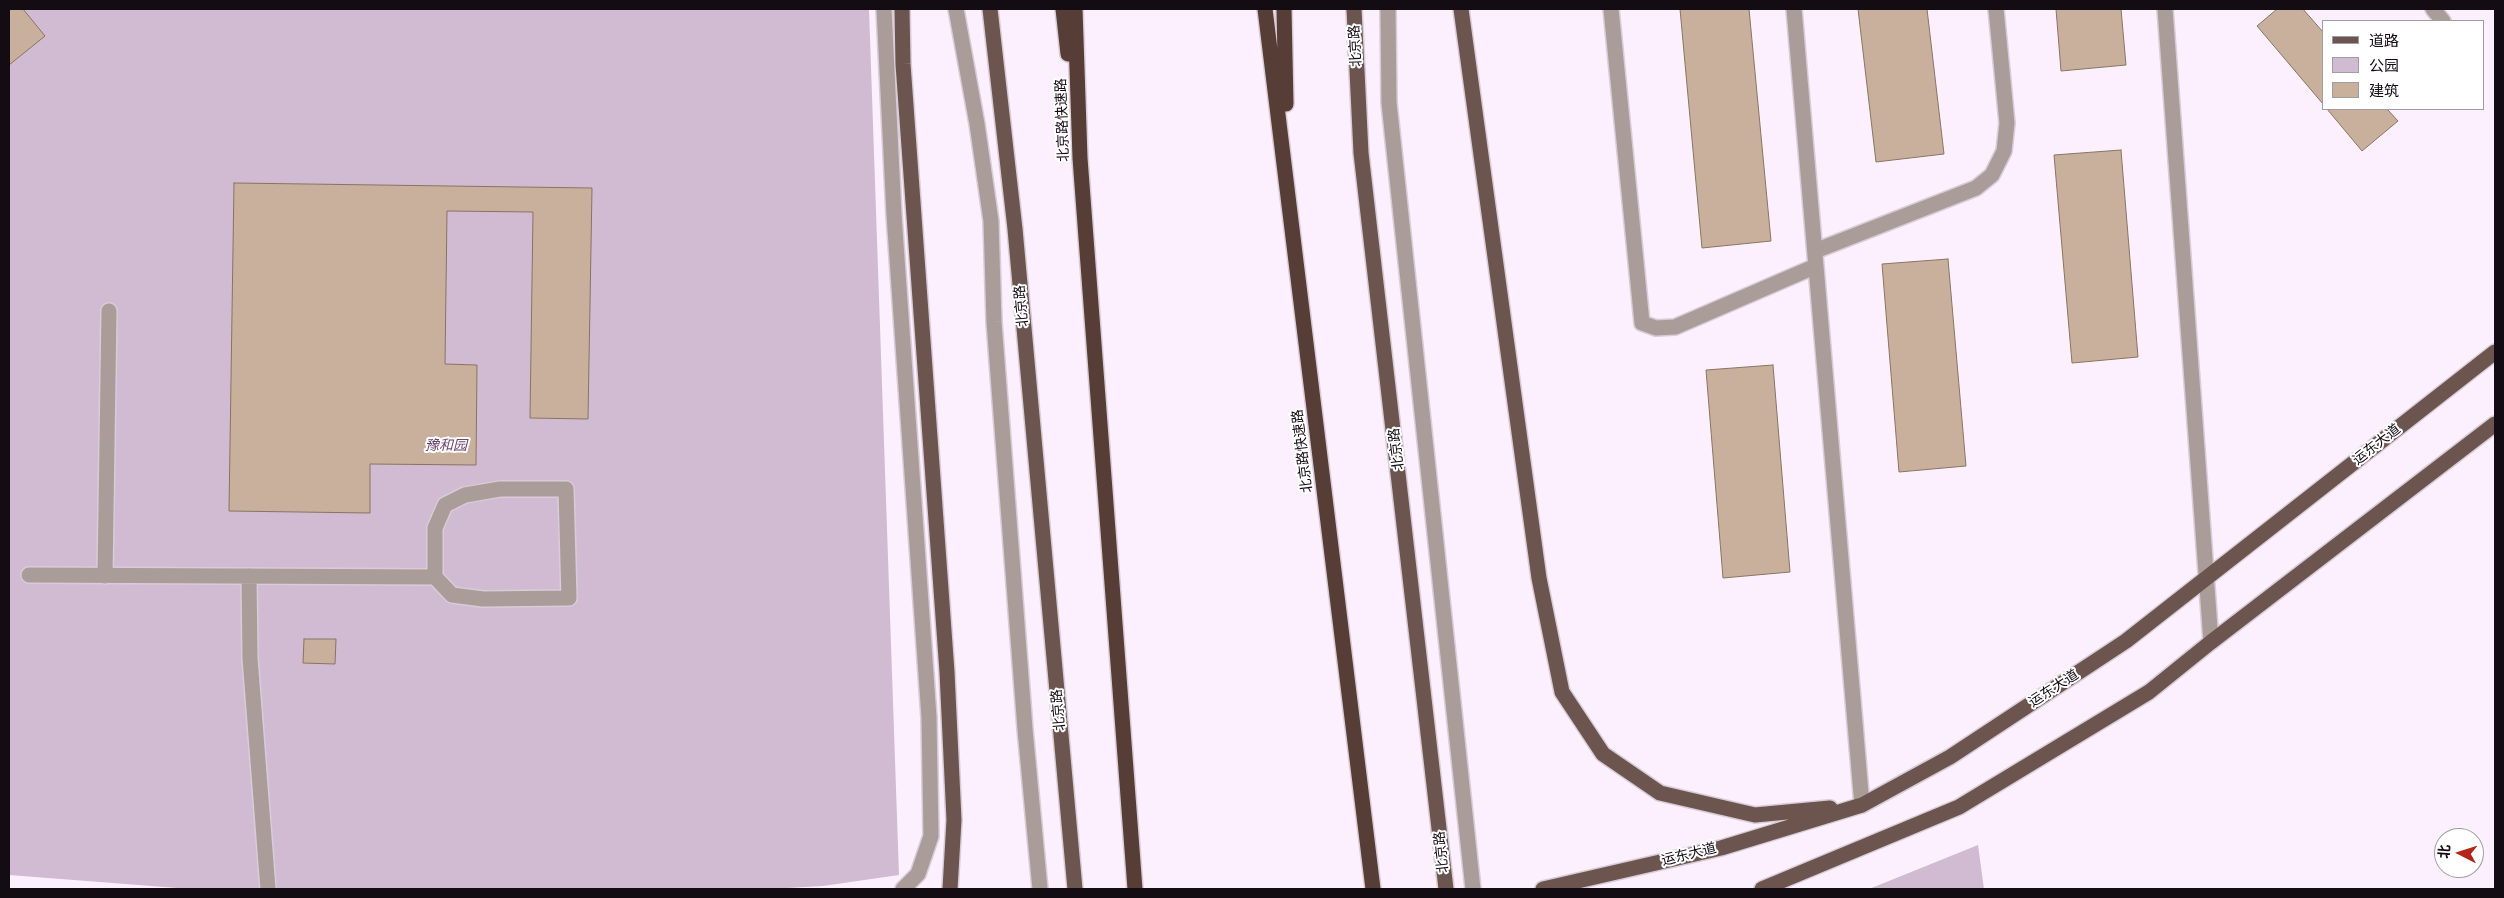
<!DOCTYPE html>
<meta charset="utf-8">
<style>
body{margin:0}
#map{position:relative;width:2504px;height:898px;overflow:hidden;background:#fdf0fe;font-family:"Times New Roman","Noto Sans SC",serif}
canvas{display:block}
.frame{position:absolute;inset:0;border:10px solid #130c13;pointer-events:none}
.legend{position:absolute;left:2322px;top:20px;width:162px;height:90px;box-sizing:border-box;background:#fff;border:1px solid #a19ea1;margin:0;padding:6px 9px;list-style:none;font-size:15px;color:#130c13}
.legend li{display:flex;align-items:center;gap:10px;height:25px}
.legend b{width:25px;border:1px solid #a19ea1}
.north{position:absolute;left:2434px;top:828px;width:50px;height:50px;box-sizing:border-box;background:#fff;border:1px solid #a19ea1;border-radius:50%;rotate:275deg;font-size:14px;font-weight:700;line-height:20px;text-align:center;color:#130c13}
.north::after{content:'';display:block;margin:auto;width:18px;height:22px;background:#b32516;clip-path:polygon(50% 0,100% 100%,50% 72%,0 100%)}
</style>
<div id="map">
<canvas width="2504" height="898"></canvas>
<div class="frame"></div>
<ul class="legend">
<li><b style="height:6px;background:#6c554f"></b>道路</li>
<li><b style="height:14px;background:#d0bbd2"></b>公园</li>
<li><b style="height:14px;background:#c8b09d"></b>建筑</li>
</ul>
<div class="north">北</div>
</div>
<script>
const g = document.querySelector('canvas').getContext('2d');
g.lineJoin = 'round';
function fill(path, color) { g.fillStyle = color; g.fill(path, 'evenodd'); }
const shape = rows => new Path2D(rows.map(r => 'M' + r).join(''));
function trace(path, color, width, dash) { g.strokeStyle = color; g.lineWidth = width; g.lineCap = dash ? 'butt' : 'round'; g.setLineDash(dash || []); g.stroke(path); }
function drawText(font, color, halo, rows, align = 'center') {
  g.font = font + ' "Times New Roman","Noto Sans SC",serif'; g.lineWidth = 4; g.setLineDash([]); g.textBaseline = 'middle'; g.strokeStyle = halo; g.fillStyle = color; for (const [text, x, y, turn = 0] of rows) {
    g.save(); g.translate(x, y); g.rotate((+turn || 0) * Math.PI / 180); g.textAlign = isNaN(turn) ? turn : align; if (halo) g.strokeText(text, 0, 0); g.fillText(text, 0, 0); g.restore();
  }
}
const green = shape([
 [9,9,869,9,899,875,823,886,769,889,190,889,9,875],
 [1978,845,1984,889,1869,889]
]);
const building = shape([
 [9,9,23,9,45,36,9,65,9,9],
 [1680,9,1749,9,1771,241,1702,248,1680,9],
 [1858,9,1927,9,1944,154,1876,162,1858,9],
 [2056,9,2121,9,2126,65,2061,71,2056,9],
 [2277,9,2303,9,2323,32,2323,104,2257,26,2277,9],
 [2327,109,2387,109,2398,121,2362,151,2327,109],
 [2121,150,2138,357,2072,363,2054,155,2121,150],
 [234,183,592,188,588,419,530,418,533,212,447,211,445,364,477,365,476,465,370,464,370,513,229,511,234,183],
 [1948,259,1966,466,1899,472,1882,264,1948,259],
 [1773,365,1790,572,1723,578,1706,370,1773,365],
 [304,639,336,639,335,664,303,663,304,639]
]);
const minor = shape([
 [884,9,894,215,929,717,931,836,918,874,903,889],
 [956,9,977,124,991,221,994,322,1025,729,1040,889],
 [1388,9,1389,103,1473,889],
 [1611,9,1642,323,1656,328,1675,327,1816,266],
 [1794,9,1862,805],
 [2165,9,2211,642],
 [2433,9,2443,21],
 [1815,251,1976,188,1992,175,2004,151,2007,123,1996,9],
 [29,575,435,577,452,595,483,599,569,598,566,489,500,489,465,495,445,505,435,528,435,577],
 [105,576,109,311],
 [249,576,250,658,268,889]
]);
const major = shape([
 [902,9,903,64,947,672,954,820,950,889],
 [990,9,1015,229,1075,889],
 [1354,9,1361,153,1446,889],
 [1461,9,1539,578,1562,692,1603,754,1660,793,1755,815,1830,808],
 [1543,889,1721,848,1862,805,1950,757,2126,641,2495,352],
 [1762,889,1959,807,2149,692,2211,642,2495,424]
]);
const highway = shape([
 [1063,9,1068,54],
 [1075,9,1080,158,1135,889],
 [1265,9,1373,889],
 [1284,9,1286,104]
]);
const streetNames = [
 ["北京路",1356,46,-93],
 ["北京路快速路",1063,120,-92],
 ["北京路",1022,306,-95],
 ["运东大道",2377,445,-38],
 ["北京路",1397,449,-97],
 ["北京路快速路",1303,451,-97],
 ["运东大道",2054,689,-33],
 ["北京路",1059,710,-95],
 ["北京路",1442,852,-96],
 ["运东大道",1689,855,-14]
];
const parkNames = [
 ["豫和园",446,446]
];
fill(green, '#d0bbd2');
fill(building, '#c8b09d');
trace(building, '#897462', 1);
trace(minor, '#d8ccd8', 18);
trace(major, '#d8ccd8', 18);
trace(highway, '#d8ccd8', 18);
trace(minor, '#aa9d99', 15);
trace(major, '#6c554f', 15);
trace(highway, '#563d35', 15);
drawText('14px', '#130c13', '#fff', streetNames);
drawText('italic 14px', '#6c466f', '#fff', parkNames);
</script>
